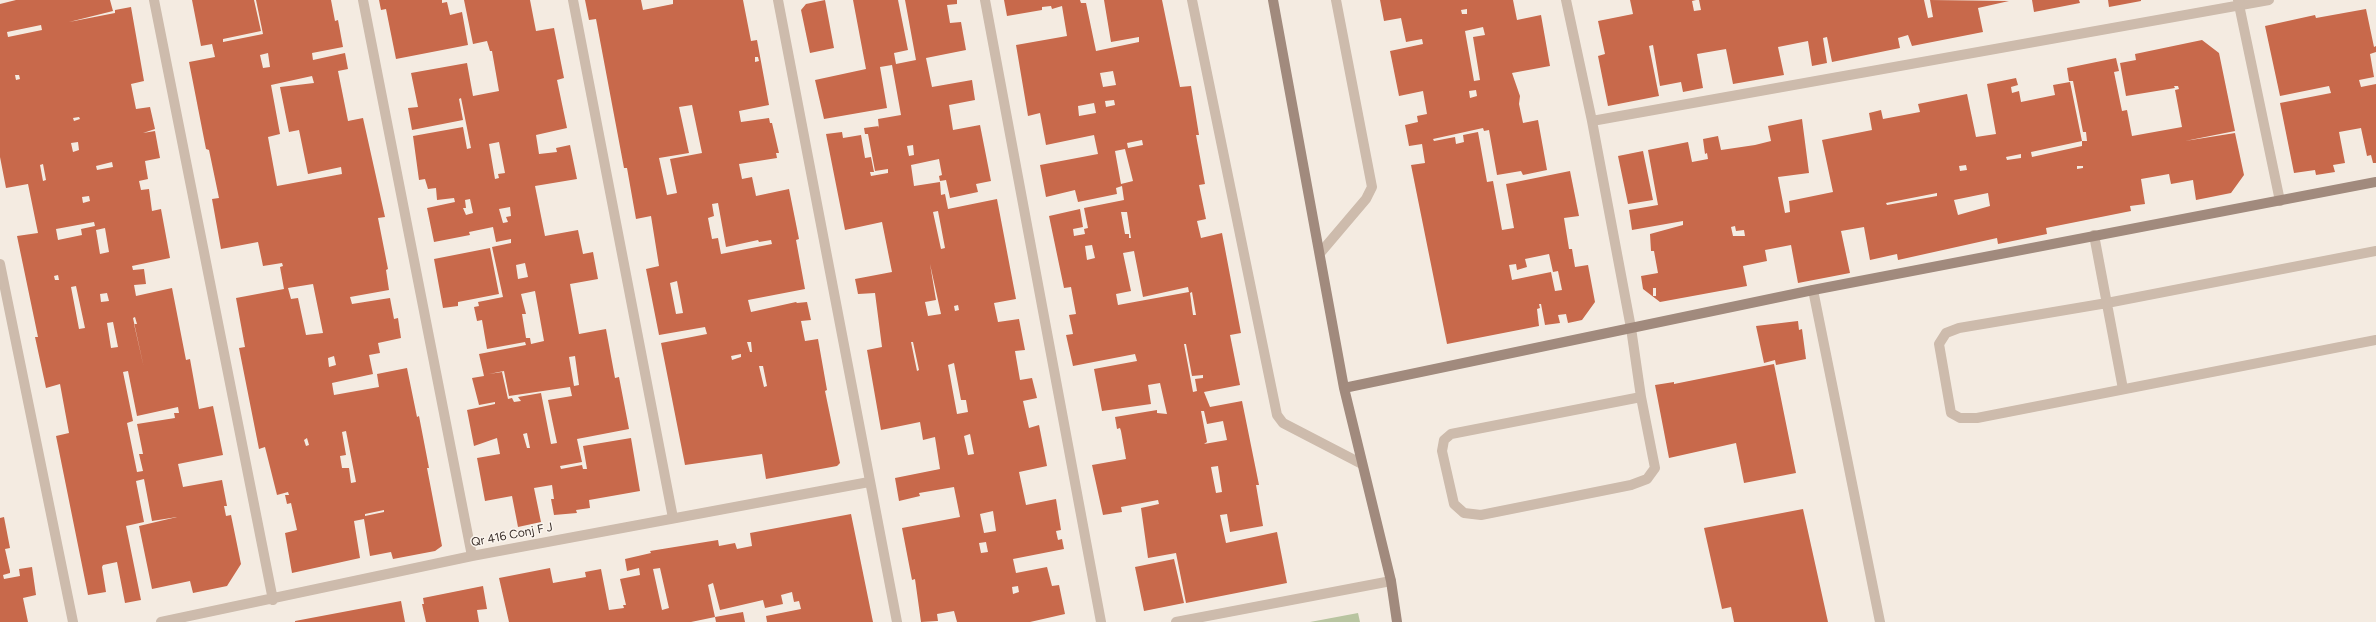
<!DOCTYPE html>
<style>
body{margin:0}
canvas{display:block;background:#f4ebe1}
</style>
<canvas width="2376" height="622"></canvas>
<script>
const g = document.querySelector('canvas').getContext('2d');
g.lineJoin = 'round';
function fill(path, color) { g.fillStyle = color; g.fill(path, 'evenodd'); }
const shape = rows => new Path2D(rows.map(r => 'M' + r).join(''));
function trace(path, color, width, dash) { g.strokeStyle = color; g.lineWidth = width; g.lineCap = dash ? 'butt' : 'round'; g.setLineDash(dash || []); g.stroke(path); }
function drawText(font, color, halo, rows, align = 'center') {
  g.font = font + ' Figtree,sans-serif'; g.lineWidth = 3; g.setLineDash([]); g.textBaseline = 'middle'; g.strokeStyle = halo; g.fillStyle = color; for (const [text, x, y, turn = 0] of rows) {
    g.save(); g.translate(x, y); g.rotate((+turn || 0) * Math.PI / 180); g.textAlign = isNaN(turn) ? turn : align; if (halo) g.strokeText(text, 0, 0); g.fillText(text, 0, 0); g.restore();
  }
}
const green = shape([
 [1358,613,1360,622,1310,622]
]);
const building = shape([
 [16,0,110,0,113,11,69,22,115,13,115,10,131,7,144,81,131,84,136,109,150,107,155,129,143,133,155,131,160,158,145,161,148,179,139,181,141,190,149,189,152,211,161,209,170,258,132,266,133,270,144,269,146,284,134,285,136,296,172,288,186,360,190,359,199,409,213,406,223,455,178,464,183,487,222,480,227,506,224,506,226,516,231,515,241,564,227,586,193,593,190,581,152,589,139,526,177,517,152,521,144,479,136,481,144,522,126,526,141,600,125,603,117,562,103,565,102,567,106,592,88,595,56,436,69,433,60,384,46,388,35,337,38,337,17,236,38,233,28,184,6,188,0,157,0,4],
 [41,25,42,30,8,37,7,32],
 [15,75,19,75,20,79,16,80],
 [79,117,80,119,74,121,73,118],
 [78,142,79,150,73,152,71,143],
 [112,162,113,167,97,170,96,166],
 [43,164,46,180,43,181,40,165],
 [89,196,90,201,83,203,82,197],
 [94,222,95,226,81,229,82,235,58,240,56,229],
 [105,228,109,252,100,254,96,230],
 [58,275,59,280,55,280,54,276],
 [76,286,85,328,79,329,71,287],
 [107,293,109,301,101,302,100,294],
 [135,317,137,324,134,324,144,368,133,318],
 [113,322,118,347,111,348,107,323],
 [128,371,137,416,178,407,179,413,174,413,175,418,137,424,143,454,139,454,143,471,137,472,127,423,133,421,123,372],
 [192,0,254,0,261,31,223,39,223,42,263,34,256,0,331,0,335,21,338,20,343,47,312,53,313,60,345,53,348,69,338,71,348,121,363,118,385,217,378,218,388,269,386,270,389,290,350,297,352,304,390,298,394,319,398,318,401,338,378,343,380,353,369,355,373,374,332,383,334,395,379,387,377,374,407,368,417,417,419,416,429,468,427,468,442,546,435,551,393,559,391,552,370,556,364,519,354,521,360,558,292,573,285,533,297,530,291,503,287,504,285,495,289,495,288,492,277,495,265,447,259,449,239,348,245,347,236,298,284,289,280,267,283,266,282,263,263,266,258,242,221,249,212,199,219,198,209,150,206,149,189,62,215,57,212,44,201,46],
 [268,53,270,67,263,68,260,55],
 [312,76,314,83,280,87,289,132,299,130,308,174,341,167,342,174,277,186,268,137,280,134,271,85],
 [313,284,323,333,306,335,298,298,291,299,288,288],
 [334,356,336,365,329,367,328,358],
 [346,431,356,482,351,483,349,468,342,468,340,456,346,455,342,432],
 [307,438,309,445,306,446,304,440],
 [384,510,384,512,365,516,365,514],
 [379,0,442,0,442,3,447,2,450,15,462,12,468,45,396,59,386,9,381,10],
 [464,0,530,0,536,31,554,28,564,78,557,80,567,128,536,135,539,154,557,152,556,148,570,145,577,179,535,186,545,236,578,230,583,254,593,252,598,279,570,284,579,334,606,329,615,378,619,377,629,429,577,439,582,462,560,466,561,469,582,465,583,469,587,469,583,446,631,438,640,491,589,500,590,508,576,510,577,513,554,515,551,499,554,499,552,485,534,488,541,522,518,527,512,496,485,501,477,458,500,454,497,438,474,446,467,410,495,404,495,402,479,405,472,378,484,376,479,354,526,345,525,342,487,349,482,320,477,321,474,307,479,306,478,302,503,297,492,247,511,243,511,239,496,242,493,227,469,232,470,235,434,242,427,208,455,202,454,198,437,200,436,188,428,189,425,179,419,180,413,136,463,127,467,149,471,148,461,98,459,99,463,120,412,130,408,108,418,107,411,73,467,63,473,96,499,91,492,51,490,51,487,41,473,44],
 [499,142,505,173,498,174,499,178,495,179,489,144],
 [470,199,473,213,466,215,463,208,466,208,465,200],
 [510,207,511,216,506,217,508,222,503,223,499,209],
 [525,263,528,277,518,279,516,265],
 [535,291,544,341,531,344,530,338,526,338,522,314,526,314,521,294],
 [575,356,579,385,574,386,569,357],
 [504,371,509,396,570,387,572,396,548,400,557,443,551,444,541,393,518,397,521,401,514,402,512,398,508,399,502,372,489,374],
 [527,433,530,448,527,448,523,434],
 [585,0,641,0,643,10,673,4,673,0,743,0,751,41,757,40,769,105,739,111,741,122,769,118,770,123,772,123,779,153,776,153,777,158,739,164,742,179,752,177,756,196,789,189,799,239,796,240,805,289,748,300,751,312,796,302,797,303,807,302,811,320,801,321,805,341,818,339,827,390,825,391,840,463,837,466,766,479,762,454,685,465,661,343,707,334,705,327,659,335,646,269,659,266,651,216,636,219,627,168,624,168,596,19,589,20],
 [755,57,758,57,759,61,755,62],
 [692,105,702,153,670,159,677,193,667,195,659,158,689,153,679,107],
 [718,203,726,247,758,240,759,242,771,240,772,244,721,254,718,238,712,239,708,218,714,216,712,204],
 [677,281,683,313,676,314,670,283],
 [747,342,751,342,752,352,750,352],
 [741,354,741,357,732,360,731,356],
 [759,366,763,366,767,386,764,387],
 [825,0,834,48,810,53,801,10,806,4],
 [853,0,898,0,908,50,894,53,896,64,916,60,905,0,957,0,957,4,947,5,950,23,961,22,966,50,926,58,932,87,972,80,975,100,949,105,953,130,980,125,991,181,976,184,978,192,950,198,946,180,940,181,939,176,942,175,939,159,911,165,914,186,940,182,941,195,945,194,948,209,997,199,1016,299,994,303,998,322,1019,319,1025,350,1015,351,1020,380,1032,378,1037,398,1023,401,1029,428,1039,425,1047,466,1019,472,1026,505,1056,499,1061,530,1056,531,1058,540,1062,539,1064,549,1013,559,1016,573,1047,567,1052,586,1059,585,1065,614,1030,622,957,622,954,611,937,614,938,621,921,622,915,579,912,580,902,528,960,517,954,487,919,493,920,496,899,501,895,478,940,469,935,437,923,440,920,422,881,430,867,350,882,347,875,293,858,294,855,279,892,272,882,222,845,230,826,134,842,132,843,138,861,135,865,158,871,157,874,172,870,172,871,176,888,173,888,169,875,171,868,134,865,134,864,128,879,126,879,129,878,119,901,115,892,65,880,67,887,108,824,119,815,80,866,69],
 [913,145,914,155,909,156,907,146],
 [938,211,945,248,941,249,933,212],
 [930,264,941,314,928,316,925,302,936,300],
 [958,305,959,310,955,311,954,306],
 [911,342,913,342,919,370,917,371],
 [954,363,961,400,966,400,968,412,957,414,948,365],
 [970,434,974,454,968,455,964,436],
 [993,511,996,531,984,533,980,514],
 [986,542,988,552,981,553,979,543],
 [1018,586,1019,592,1013,594,1012,587],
 [1004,0,1080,0,1081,3,1086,3,1096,51,1139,42,1139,37,1111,42,1104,0,1162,0,1180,87,1191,86,1199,135,1196,135,1205,184,1199,185,1206,219,1197,221,1201,238,1222,233,1241,333,1230,335,1240,385,1204,392,1210,407,1242,401,1259,485,1256,485,1263,526,1230,532,1227,514,1220,515,1226,543,1277,532,1287,583,1186,603,1176,553,1148,558,1141,508,1159,504,1158,500,1121,507,1122,512,1103,515,1092,465,1126,459,1121,431,1120,428,1117,429,1115,417,1157,410,1157,413,1167,414,1160,383,1148,385,1151,404,1102,411,1094,369,1137,361,1135,354,1073,366,1066,335,1073,334,1069,315,1076,314,1071,287,1064,288,1049,216,1080,209,1083,227,1073,229,1074,236,1085,234,1084,229,1088,228,1084,208,1124,200,1122,186,1116,188,1117,194,1078,202,1075,190,1046,197,1040,165,1098,154,1094,135,1046,145,1040,113,1028,116,1016,45,1067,36,1062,6,1052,9,1051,6,1042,7,1042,10,1007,16],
 [1113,71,1116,85,1103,87,1100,73],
 [1114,100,1115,105,1106,107,1105,101],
 [1094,103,1096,113,1079,116,1078,106],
 [1142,140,1143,145,1128,148,1127,143],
 [1125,149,1133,181,1121,184,1115,151],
 [1121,212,1127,212,1131,238,1129,238,1129,234,1125,234],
 [1092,245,1095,258,1087,260,1085,246],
 [1134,251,1143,297,1188,287,1189,292,1118,305,1116,294,1131,291,1123,253],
 [1192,292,1196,315,1193,315,1190,293],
 [1184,344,1186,344,1192,376,1203,375,1203,378,1195,379,1197,391,1193,392],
 [1201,411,1204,411,1207,424,1223,421,1227,440,1204,444,1207,442],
 [1218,466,1222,492,1216,493,1211,467],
 [1380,0,1513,0,1517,20,1541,15,1550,66,1512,73,1520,96,1519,104,1523,123,1538,120,1547,170,1523,175,1521,171,1497,175,1489,130,1484,131,1483,128,1433,139,1434,141,1455,137,1456,144,1464,142,1463,135,1478,132,1487,182,1493,181,1502,230,1514,228,1506,184,1570,171,1579,216,1564,218,1569,249,1572,249,1575,267,1588,265,1595,302,1582,320,1568,323,1566,314,1558,315,1560,323,1545,325,1541,304,1539,304,1540,308,1537,309,1539,326,1447,344,1411,165,1425,163,1422,144,1409,146,1405,125,1418,122,1417,116,1427,114,1423,91,1399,96,1390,51,1423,44,1422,39,1406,42,1401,18,1384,21],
 [1467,9,1467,14,1462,14,1461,10],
 [1483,27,1485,35,1473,37,1480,80,1474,81,1465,31],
 [1476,90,1477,96,1470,98,1469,91],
 [1549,254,1553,272,1558,271,1562,290,1555,291,1551,272,1512,280,1509,265,1516,264,1517,270,1527,267,1525,259],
 [1630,0,1696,0,1692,1,1694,11,1701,10,1699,0,1924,0,1928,18,1933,17,1930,0,2009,1,1978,8,1983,32,1912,46,1908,35,1898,38,1900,48,1832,62,1827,37,1823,38,1827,63,1812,66,1808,41,1778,47,1784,75,1733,84,1726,49,1697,54,1703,88,1683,92,1681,82,1660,86,1653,45,1649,46,1659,96,1608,106,1598,56,1605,54,1598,21,1633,14],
 [2032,0,2079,0,2080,3,2034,12],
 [2108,0,2141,0,2141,1,2109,7],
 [2366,9,2374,47,2376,46,2376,52,2370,54,2374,77,2359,80,2361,87,2376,84,2376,163,2373,163,2371,155,2367,156,2361,128,2339,132,2345,163,2333,165,2335,172,2316,175,2315,170,2294,173,2280,103,2331,93,2329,86,2280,96,2265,26,2315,15,2316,18],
 [2202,40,2219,53,2235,131,2185,141,2235,133,2244,175,2231,193,2196,200,2193,180,2171,184,2169,174,2141,179,2145,204,2130,206,2131,211,2046,228,2047,234,1998,244,1997,238,1898,260,1897,254,1870,260,1864,227,1841,231,1850,273,1798,283,1791,245,1765,250,1767,261,1743,266,1747,286,1660,302,1643,289,1641,276,1658,273,1654,251,1651,251,1650,234,1683,225,1683,221,1632,230,1629,210,1658,205,1648,150,1688,142,1692,162,1708,159,1707,153,1705,154,1703,139,1718,136,1721,150,1755,145,1771,141,1768,126,1802,119,1809,173,1778,177,1785,213,1790,212,1789,201,1833,192,1822,140,1872,130,1869,113,1881,110,1883,119,1920,112,1918,104,1967,94,1976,137,1996,134,1987,84,2016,78,2018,85,2011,87,2012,93,2019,91,2021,102,2055,95,2053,85,2070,82,2082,141,2031,152,2032,157,2082,146,2082,141,2087,141,2086,132,2083,132,2073,81,2069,81,2067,68,2116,58,2119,71,2114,72,2122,111,2127,110,2132,136,2182,127,2175,90,2179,89,2178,86,2174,86,2175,88,2126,96,2120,63,2136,60,2135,54],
 [2021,154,2021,158,2007,160,2006,157],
 [1966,165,1967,170,1960,171,1959,166],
 [2077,166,2083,166,2083,168,2077,169],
 [1937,193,1937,196,1887,205,1886,203],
 [1988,193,1990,206,1958,215,1954,200],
 [1735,226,1736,231,1744,230,1745,236,1733,236,1731,227],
 [1653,288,1656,288,1656,296,1653,296],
 [1643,151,1653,200,1628,204,1618,156],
 [490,248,499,294,458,302,458,306,443,308,434,259],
 [1798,321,1799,330,1802,329,1806,359,1776,365,1775,360,1764,363,1756,326],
 [1774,364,1796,473,1744,483,1736,443,1669,458,1655,385,1674,382,1674,384],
 [1803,509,1828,622,1734,622,1731,607,1722,609,1704,528],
 [851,514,873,622,767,622,766,616,801,609,799,601,794,602,792,592,781,595,783,604,765,608,763,600,720,610,713,583,708,585,715,617,691,622,509,622,499,578,550,568,553,583,586,577,585,572,601,569,609,610,624,608,623,605,626,605,620,579,640,575,639,568,627,571,625,559,651,553,650,551,718,540,719,546,735,543,737,549,752,546,750,533],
 [660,568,669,608,662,610,653,569],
 [4,517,10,548,5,549,10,571,10,573,3,575,4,579,20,576,19,569,32,567,36,595,23,598,28,622,0,622,0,518],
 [1174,559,1184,603,1144,611,1135,567],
 [483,586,487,609,477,610,479,622,426,622,422,604,424,604,423,598],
 [401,601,405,622,295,622,295,621],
 [743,612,745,622,716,622,715,617]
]);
const lane = shape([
 [2094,235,2123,389],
 [2376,251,2107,303,1959,328,1946,333,1939,344,1951,413,1960,418,1977,418,2376,340],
 [1631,328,1641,397,1655,468,1647,479,1631,485,1481,515,1464,513,1454,504,1442,451,1444,440,1451,434,1641,397]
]);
const street = shape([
 [154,0,273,600],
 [363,0,472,556],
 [573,0,673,518],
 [778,0,897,622],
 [985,0,1101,622],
 [1192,0,1277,415,1283,423,1362,464],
 [1566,0,1592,121,1631,328],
 [2238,0,2280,201],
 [1592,121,2269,0],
 [1321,252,1366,199,1372,187,1336,0],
 [0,264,73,622],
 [1813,290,1880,622],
 [161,622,472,556,869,482],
 [1176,622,1391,581]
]);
const secondary = shape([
 [1273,0,1344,388,1391,581,1397,622],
 [1344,388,1813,290,2376,182]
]);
const streetNames = [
 ["Qr 416 Conj F J",512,535,-11]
];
fill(green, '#b8c4a0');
fill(building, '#c8694b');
trace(lane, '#cdbbac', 10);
trace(street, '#cdbbac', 10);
trace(secondary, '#a18a7d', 10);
drawText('12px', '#3b302b', '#fbf5ee', streetNames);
</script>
